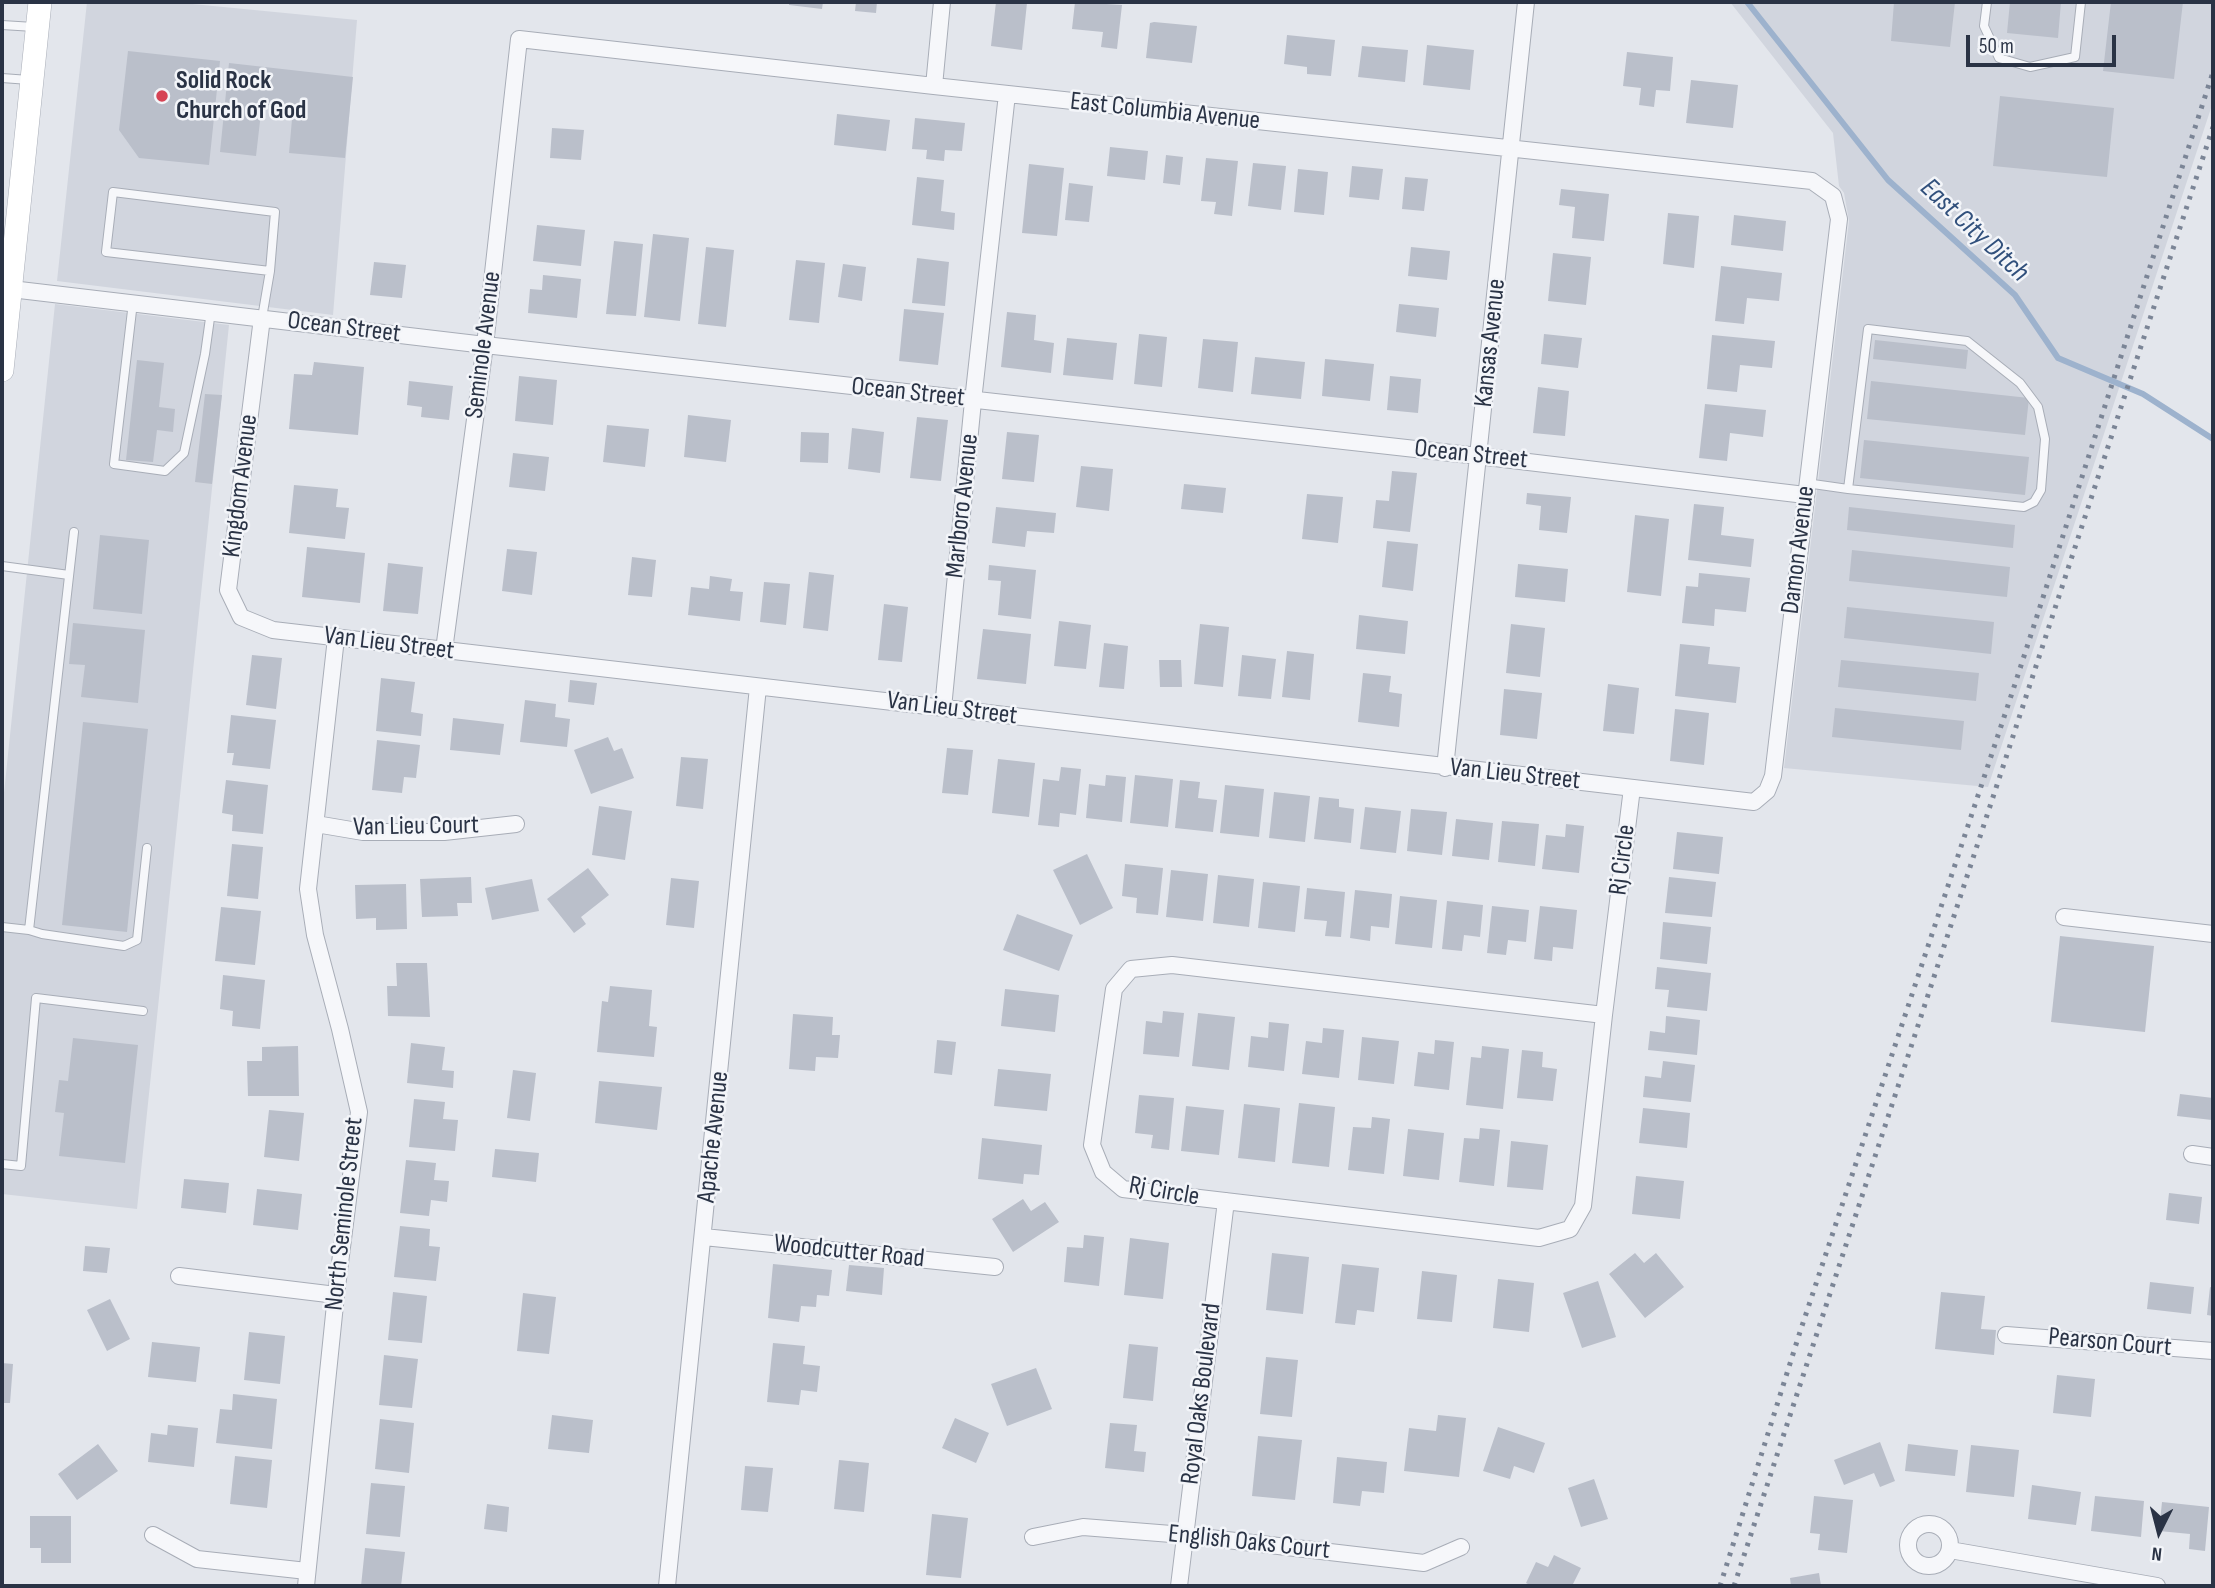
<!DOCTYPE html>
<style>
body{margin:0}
#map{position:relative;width:2215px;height:1588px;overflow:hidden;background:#e3e6ec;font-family:"Sofia Sans Condensed",sans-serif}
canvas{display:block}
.frame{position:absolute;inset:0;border:4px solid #2a3345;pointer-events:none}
.north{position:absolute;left:2124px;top:1497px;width:70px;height:70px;-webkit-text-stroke:5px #f3f5f9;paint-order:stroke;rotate:186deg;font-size:19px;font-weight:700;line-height:28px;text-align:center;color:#2a3345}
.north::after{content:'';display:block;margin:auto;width:24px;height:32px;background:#2a3345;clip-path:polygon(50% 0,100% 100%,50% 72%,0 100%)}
.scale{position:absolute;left:1966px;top:35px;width:150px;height:32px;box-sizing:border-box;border:4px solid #2a3345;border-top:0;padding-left:9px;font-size:21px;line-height:24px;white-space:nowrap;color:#2a3345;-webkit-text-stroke:5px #f3f5f9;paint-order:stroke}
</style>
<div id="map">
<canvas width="2215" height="1588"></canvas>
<div class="frame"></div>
<div class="north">N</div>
<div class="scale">50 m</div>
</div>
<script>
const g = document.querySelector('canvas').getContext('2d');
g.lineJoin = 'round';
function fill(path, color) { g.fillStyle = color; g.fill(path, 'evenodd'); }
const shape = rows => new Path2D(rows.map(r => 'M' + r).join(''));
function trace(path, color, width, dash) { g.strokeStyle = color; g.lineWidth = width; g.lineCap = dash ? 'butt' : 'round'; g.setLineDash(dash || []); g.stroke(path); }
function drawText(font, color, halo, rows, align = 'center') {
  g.font = font + ' "Sofia Sans Condensed",sans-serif'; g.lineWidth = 5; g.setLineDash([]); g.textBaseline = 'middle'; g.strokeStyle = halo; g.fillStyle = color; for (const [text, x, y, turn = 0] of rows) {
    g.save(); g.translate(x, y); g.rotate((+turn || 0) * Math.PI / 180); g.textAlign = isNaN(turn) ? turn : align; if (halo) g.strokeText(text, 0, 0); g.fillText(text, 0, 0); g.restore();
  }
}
const built = shape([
 [87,2,172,2,357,20,333,315,57,281],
 [1730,2,2213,2,2213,102,1988,787,1784,768,1849,221,1844,193,1839,186,1833,133],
 [55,304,229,325,137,1209,2,1194,2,812]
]);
const stream = shape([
 [1747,2,1888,180,2015,295,2058,358,2143,394,2213,439]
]);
const building = shape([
 [789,2,823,2,822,9,789,5],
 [856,2,877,2,876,13,855,11],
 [996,2,1027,3,1022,50,991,46],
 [1075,2,1122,5,1117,49,1101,47,1103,32,1072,29],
 [1894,2,1955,2,1950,47,1891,41],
 [2010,2,2061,2,2058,38,2007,33],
 [2111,2,2183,2,2174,79,2103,71],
 [1154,22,1197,26,1192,63,1146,58,1150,23],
 [1287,35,1335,40,1331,76,1307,74,1307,67,1284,64],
 [1427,45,1474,50,1470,90,1423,85],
 [1362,46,1408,50,1405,82,1358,77],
 [128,51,220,61,209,165,139,158,119,130],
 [1627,52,1673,57,1670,91,1656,90,1654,107,1639,105,1641,88,1623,86],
 [229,63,353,77,345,158,289,153,293,108,262,104,256,156,220,152],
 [1691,80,1738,85,1733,128,1686,123],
 [2000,96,2114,108,2107,177,1993,166],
 [837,114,890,120,886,151,834,145],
 [915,118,965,123,962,151,945,150,944,161,926,159,927,150,912,149],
 [552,128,584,130,581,160,550,158],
 [1110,147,1148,151,1145,180,1107,176],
 [1166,155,1183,157,1180,185,1163,183],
 [1206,158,1238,161,1232,216,1214,214,1216,202,1201,201],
 [1253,163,1286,166,1281,210,1248,206],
 [1029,164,1064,168,1057,236,1022,233],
 [1352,166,1383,169,1379,200,1349,197],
 [1298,169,1328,172,1324,215,1294,212],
 [917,177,944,180,941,211,955,213,954,230,912,225],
 [1405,177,1428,179,1424,211,1402,209],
 [1069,183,1093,186,1089,222,1065,220],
 [1561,189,1609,194,1604,241,1572,238,1575,207,1559,205],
 [1668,213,1699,216,1694,268,1663,264],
 [1734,215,1786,221,1783,251,1731,245],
 [537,225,585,230,581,266,533,261],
 [653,234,689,238,680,321,644,317],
 [614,241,643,244,636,316,606,314],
 [706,247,734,250,726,327,698,324],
 [1411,247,1450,251,1447,280,1408,276],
 [1553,253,1591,257,1586,305,1548,301],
 [917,258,949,262,945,306,912,303],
 [796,260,825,263,819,323,789,320],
 [374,262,406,265,402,298,370,295],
 [843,264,866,267,862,301,838,297],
 [1721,266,1782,273,1779,301,1747,298,1744,324,1715,321],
 [543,275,581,279,577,318,528,313,530,289,542,290],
 [1399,304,1439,308,1436,337,1396,332],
 [904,309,944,313,938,365,899,361],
 [1007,312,1036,315,1034,340,1054,343,1051,373,1001,367],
 [1139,334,1167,337,1162,387,1134,384],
 [1544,334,1582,338,1578,368,1541,364],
 [1712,335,1775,341,1772,368,1740,365,1737,392,1707,389],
 [1067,338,1117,343,1113,380,1063,375],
 [1203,339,1238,342,1233,392,1198,388],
 [1875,340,1968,350,1966,369,1873,359],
 [1255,357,1305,362,1301,399,1251,394],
 [1325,359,1374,364,1370,401,1322,396],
 [137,360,164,363,159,407,175,409,173,432,157,430,153,462,126,460],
 [314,362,364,367,358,435,289,429,294,374,312,375],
 [519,376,557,380,553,425,515,421],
 [1390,376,1421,379,1418,413,1387,410],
 [409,381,453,386,449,420,421,417,422,407,407,405],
 [1871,381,2029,398,2025,435,1867,419],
 [1538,387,1569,391,1565,436,1533,433],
 [205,394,222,395,212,484,195,482],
 [1705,404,1766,410,1763,437,1730,433,1727,461,1699,458],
 [688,415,731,420,726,462,684,457],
 [917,417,948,420,941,481,910,478],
 [607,425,649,429,645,467,603,462],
 [852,428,884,432,880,473,848,469],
 [801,432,829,433,828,463,800,462],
 [1007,432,1039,435,1034,482,1002,479],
 [1864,440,2029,457,2025,495,1860,478],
 [513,453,549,457,545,491,509,487],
 [1081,466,1113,469,1109,511,1076,507],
 [1392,471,1417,473,1410,532,1373,528,1376,500,1389,501],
 [1184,484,1226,488,1223,513,1181,509],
 [294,485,338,489,336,507,349,508,345,539,289,533],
 [1527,493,1571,497,1567,533,1539,530,1541,506,1526,504],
 [1307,494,1343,497,1338,543,1302,539],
 [1694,504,1724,507,1721,535,1754,539,1751,567,1688,560],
 [996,507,1056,513,1054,533,1027,531,1025,547,992,543],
 [1849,507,2015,525,2013,548,1847,530],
 [1635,515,1669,519,1661,596,1627,592],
 [100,535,149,540,142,614,93,609],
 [1387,541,1418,544,1413,591,1382,587],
 [307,547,365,553,360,603,302,597],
 [507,549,537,552,532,595,502,591],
 [1852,550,2010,567,2007,597,1849,581],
 [632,557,656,560,652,597,628,595],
 [388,563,423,567,418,614,383,611],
 [1518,564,1568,569,1565,602,1515,597],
 [989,565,1036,570,1031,619,998,615,1001,581,988,580],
 [809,572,834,575,828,631,803,628],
 [1699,573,1750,578,1746,612,1715,609,1714,626,1682,623,1686,586,1698,587],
 [710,576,732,579,730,591,743,592,740,621,688,615,691,587,709,589],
 [764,582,790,584,786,625,760,622],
 [884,604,908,607,902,662,878,660],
 [1847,607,1994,622,1991,654,1844,638],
 [1359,615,1408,621,1405,654,1356,649],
 [1059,621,1091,625,1086,669,1054,666],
 [73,623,145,630,138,703,81,697,85,665,69,664],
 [1200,624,1229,627,1223,687,1194,684],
 [1511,624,1545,628,1540,677,1506,673],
 [983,629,1031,634,1026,684,977,679],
 [1104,643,1128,646,1124,689,1099,687],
 [1680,644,1710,647,1708,664,1740,667,1736,703,1675,696],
 [1287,651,1314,654,1310,700,1282,697],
 [252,655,282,658,276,709,246,705],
 [1242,655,1276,659,1271,699,1238,696],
 [1159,660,1181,660,1182,687,1160,687],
 [1841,660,1979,673,1976,701,1838,687],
 [1363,673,1391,676,1389,692,1402,694,1399,727,1358,722],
 [381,678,415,682,411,712,423,714,421,736,376,731],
 [570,680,597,683,594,705,568,702],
 [1608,684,1639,688,1634,734,1603,731],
 [1504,689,1542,693,1537,739,1500,735],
 [525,700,556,704,555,717,570,719,567,747,520,742],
 [1835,708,1964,721,1961,750,1832,737],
 [1675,709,1709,713,1704,765,1670,761],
 [231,715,276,720,270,769,232,765,234,753,227,753],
 [453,718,504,724,500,755,450,750],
 [83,722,148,729,127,932,62,925],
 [608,737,614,751,622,748,634,778,591,794,574,750],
 [377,740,420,745,416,778,404,777,402,793,372,790],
 [947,748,973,750,968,795,942,793],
 [681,757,708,759,703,809,676,806],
 [998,759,1035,763,1029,817,992,813],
 [1061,767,1081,769,1076,815,1060,813,1059,827,1038,825,1043,779,1059,781],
 [1106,775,1126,777,1122,822,1086,818,1089,784,1105,786],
 [1135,775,1173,779,1168,827,1130,823],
 [226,780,268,785,263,834,232,831,233,815,222,813],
 [1180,780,1200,782,1198,798,1217,800,1213,832,1175,828],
 [1225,785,1264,789,1259,837,1220,833],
 [1274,792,1310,796,1305,842,1269,838],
 [1319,797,1339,799,1339,807,1354,809,1351,843,1314,839],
 [599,806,632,811,625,860,592,855],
 [1365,807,1401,811,1396,853,1360,849],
 [1411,809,1447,812,1442,855,1407,851],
 [1456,819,1493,823,1489,860,1452,856],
 [1502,821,1539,824,1535,866,1498,862],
 [1566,824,1584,826,1579,873,1542,869,1546,835,1565,837],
 [1677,832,1723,837,1719,874,1673,869],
 [232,844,263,847,258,899,227,896],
 [1087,854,1113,908,1080,925,1053,870],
 [1125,864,1163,868,1158,915,1136,913,1137,898,1122,896],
 [588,868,609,895,581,917,586,924,574,933,547,899],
 [1171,870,1208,874,1203,921,1166,917],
 [1218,875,1254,879,1249,927,1213,923],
 [471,877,472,903,457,903,458,916,422,917,420,879],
 [1669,877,1716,882,1712,917,1665,913],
 [671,878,699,881,694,928,666,925],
 [532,879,539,911,492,920,485,888],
 [1263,882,1300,886,1295,932,1258,928],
 [406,884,407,929,376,930,376,918,356,919,355,885],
 [1307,888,1345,892,1341,937,1325,936,1327,921,1304,919],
 [1355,890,1392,894,1389,928,1371,926,1370,941,1350,938],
 [1400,896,1437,900,1432,948,1395,944],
 [1447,901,1483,905,1480,937,1464,935,1462,951,1442,949],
 [1492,906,1529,910,1526,942,1508,940,1506,955,1487,953],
 [1540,906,1577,910,1573,949,1553,947,1552,961,1534,959],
 [221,907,261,911,255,965,215,961],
 [1017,914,1073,935,1059,971,1003,950],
 [1663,922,1711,927,1707,964,1660,959],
 [2060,936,2154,946,2145,1032,2051,1022],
 [396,963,427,963,430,1017,388,1016,387,986,397,986],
 [1657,967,1711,973,1707,1011,1667,1007,1669,990,1655,989],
 [223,975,265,980,260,1029,232,1026,233,1011,220,1009],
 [610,986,652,990,649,1026,657,1027,654,1057,597,1052,602,1001,608,1002],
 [1005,989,1059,995,1055,1032,1001,1026],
 [1163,1011,1184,1013,1179,1057,1143,1054,1146,1021,1162,1023],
 [1198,1013,1235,1017,1229,1070,1192,1066],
 [793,1014,833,1017,832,1035,840,1035,838,1058,816,1057,815,1071,789,1069],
 [1666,1016,1700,1020,1697,1055,1648,1050,1650,1031,1665,1033],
 [1269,1022,1289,1024,1284,1071,1248,1067,1251,1036,1268,1038],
 [1323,1028,1344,1030,1339,1078,1302,1074,1306,1041,1322,1043],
 [1362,1037,1399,1041,1394,1084,1358,1080],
 [73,1038,138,1045,125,1163,59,1156,64,1113,55,1112,59,1080,68,1081],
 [937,1040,956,1042,952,1075,934,1073],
 [1435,1040,1454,1042,1449,1090,1414,1086,1418,1052,1434,1054],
 [411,1043,445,1047,442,1070,454,1071,453,1088,407,1083],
 [298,1046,299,1096,248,1096,247,1061,262,1061,262,1047],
 [1482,1046,1509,1049,1503,1109,1466,1105,1471,1057,1481,1058],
 [1522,1050,1543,1052,1542,1067,1557,1069,1553,1101,1517,1098],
 [1663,1061,1695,1065,1691,1102,1643,1097,1645,1076,1661,1078],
 [998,1069,1051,1074,1047,1111,994,1106],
 [513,1070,536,1073,530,1121,507,1118],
 [599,1081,662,1087,657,1130,595,1123],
 [2180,1094,2213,1098,2212,1120,2177,1116],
 [1139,1095,1174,1098,1169,1150,1151,1148,1153,1135,1135,1133],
 [414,1099,445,1102,443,1119,458,1120,455,1151,409,1147],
 [1299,1103,1335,1107,1329,1167,1292,1163],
 [1244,1104,1280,1108,1275,1162,1238,1158],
 [1186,1106,1224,1110,1219,1155,1181,1151],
 [1643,1108,1690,1113,1687,1148,1639,1143],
 [269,1110,304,1113,299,1161,264,1157],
 [1372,1117,1390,1119,1384,1174,1348,1170,1353,1127,1371,1128],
 [1480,1128,1500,1130,1494,1186,1459,1182,1464,1138,1479,1139],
 [1408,1129,1444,1133,1439,1180,1403,1176],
 [982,1138,1042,1145,1039,1175,1024,1174,1023,1184,978,1179],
 [1511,1141,1548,1145,1543,1190,1507,1187],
 [495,1149,539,1153,536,1182,492,1177],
 [406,1160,436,1163,434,1180,449,1181,447,1202,431,1200,429,1216,400,1213],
 [1636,1176,1684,1181,1680,1219,1632,1214],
 [184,1179,229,1183,226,1213,181,1208],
 [257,1189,302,1194,298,1230,253,1225],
 [2169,1193,2202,1197,2199,1224,2166,1220],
 [1023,1199,1031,1211,1045,1202,1059,1222,1013,1252,992,1219],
 [400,1226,430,1229,429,1246,440,1247,436,1281,394,1277],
 [1084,1235,1104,1237,1099,1286,1064,1282,1067,1247,1083,1248],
 [1130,1238,1169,1243,1163,1299,1124,1295],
 [85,1246,110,1248,107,1273,83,1271],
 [1272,1253,1309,1257,1303,1314,1266,1310],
 [1635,1253,1644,1263,1656,1253,1684,1287,1645,1318,1609,1274],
 [773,1264,832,1270,829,1296,817,1295,816,1307,801,1306,799,1322,768,1318],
 [1342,1264,1379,1268,1374,1312,1357,1310,1355,1325,1335,1323],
 [849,1265,884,1268,882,1295,846,1291],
 [1422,1271,1457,1275,1452,1322,1417,1319],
 [1498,1279,1534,1283,1529,1332,1493,1328],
 [1598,1281,1616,1337,1582,1348,1563,1293],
 [2150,1282,2194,1287,2191,1314,2147,1309],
 [2210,1287,2213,1288,2213,1316,2207,1315],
 [393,1292,427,1296,422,1343,388,1340],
 [1941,1292,1985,1296,1981,1329,1996,1330,1994,1355,1935,1349],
 [523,1293,556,1297,549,1354,517,1351],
 [110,1299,130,1339,107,1351,87,1310],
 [249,1332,285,1336,280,1384,244,1380],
 [152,1342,200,1347,196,1382,148,1377],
 [773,1343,805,1346,803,1364,820,1366,817,1392,801,1390,799,1405,767,1402],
 [1129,1344,1158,1347,1153,1401,1123,1398],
 [384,1355,418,1359,412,1408,379,1405],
 [1266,1357,1298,1360,1292,1417,1260,1414],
 [2,1363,13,1364,10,1403,2,1403],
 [1036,1368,1052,1409,1007,1426,991,1384],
 [2057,1375,2095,1379,2091,1417,2053,1413],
 [233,1394,277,1399,272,1449,216,1443,220,1409,232,1410],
 [552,1415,593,1420,589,1453,548,1449],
 [1438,1415,1466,1418,1459,1477,1404,1471,1409,1428,1436,1431],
 [955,1418,989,1433,976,1463,942,1448],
 [380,1419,414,1423,409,1473,375,1469],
 [1110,1423,1137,1425,1134,1451,1146,1452,1144,1472,1105,1468],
 [168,1425,198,1428,194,1467,148,1462,151,1433,167,1435],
 [1498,1427,1545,1443,1534,1473,1514,1466,1510,1479,1483,1471],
 [1258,1436,1302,1440,1295,1500,1252,1496],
 [1880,1442,1895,1481,1880,1487,1874,1473,1844,1485,1834,1460],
 [98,1444,118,1471,77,1500,58,1474],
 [1908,1444,1958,1450,1955,1476,1905,1471],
 [1971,1445,2019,1450,2014,1497,1966,1492],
 [235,1456,272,1460,267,1508,230,1504],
 [1337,1457,1387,1462,1384,1493,1362,1491,1360,1506,1333,1503],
 [839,1460,869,1463,864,1512,834,1509],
 [745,1466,773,1468,768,1512,741,1510],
 [1594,1479,1608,1519,1581,1527,1568,1488],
 [371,1483,405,1486,400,1537,366,1534],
 [2032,1485,2081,1492,2076,1525,2028,1519],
 [1814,1496,1853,1500,1847,1553,1818,1550,1820,1534,1810,1533],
 [2095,1496,2144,1501,2141,1537,2091,1531],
 [2162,1502,2209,1507,2205,1551,2189,1549,2190,1534,2159,1531],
 [487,1504,509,1507,507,1532,484,1529],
 [932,1514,968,1518,961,1578,926,1575],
 [30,1516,71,1516,71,1563,41,1563,41,1548,30,1548],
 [365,1548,405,1552,401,1586,361,1586],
 [1554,1555,1581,1568,1572,1586,1532,1586,1526,1583,1536,1562,1548,1567],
 [1819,1573,1821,1586,1791,1586,1790,1578]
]);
const service = shape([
 [1987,2,1984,26,1999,58,2030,67,2075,57,2081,2],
 [2,25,34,27],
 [2,78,29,80],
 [133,302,114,464,165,471,184,453,205,354,211,311],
 [262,318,270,271,275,212,113,192,106,252,270,271],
 [1806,483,1848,489,2024,507,2034,502,2041,490,2045,439,2038,407,2020,383,1967,341,1868,329,1848,489],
 [2,566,69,575],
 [2,927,29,930,74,532],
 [29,930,42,934,124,946,137,940,147,848],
 [2,1164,21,1166,36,998,143,1011]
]);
const minor = shape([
 [934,86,942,2],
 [11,289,485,345,1478,456,1805,495],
 [262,318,228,590,241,617,273,630,1754,802,1767,791,1773,776,1839,219,1833,196,1812,181,934,86,519,39,485,345,444,650],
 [943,708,973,401,1007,94],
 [1445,768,1526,2],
 [316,824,363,832,444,832,516,824],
 [2064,917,2213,934],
 [1172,965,1604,1015,1583,1206,1570,1229,1539,1238,1123,1189,1103,1172,1092,1145,1114,989,1131,969,1172,965],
 [1604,1015,1632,788],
 [2192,1154,2213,1157],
 [704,1237,995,1267],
 [179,1276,336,1295],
 [2006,1335,2213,1351],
 '1908 1545a21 21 0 1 1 42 0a21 21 0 1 1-42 0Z',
 [153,1535,197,1559,307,1571],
 [1033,1537,1083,1527,1184,1535,1424,1563,1461,1547],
 [1950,1550,2157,1586],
 [306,1586,336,1295,359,1112,340,1029,315,935,308,889,336,638],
 [667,1586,758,687],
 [1179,1586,1226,1201]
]);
const secondary = shape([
 [2,370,40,2]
]);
const rail = shape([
 [1720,1586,1799,1335,2015,684,2213,72],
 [1734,1586,2213,127]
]);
const markers = [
 [162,96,7,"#d64354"]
];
const poiNames = [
 ["Solid Rock",176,81],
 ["Church of God",176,111]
];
const streetNames = [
 ["East Columbia Avenue",1165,112,6],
 ["Ocean Street",344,328,7],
 ["Kansas Avenue",1491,343,-84],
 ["Seminole Avenue",484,345,-83],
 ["Ocean Street",908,393,6],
 ["Ocean Street",1471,455,6],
 ["Kingdom Avenue",241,486,-83],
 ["Marlboro Avenue",963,506,-84],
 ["Damon Avenue",1799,550,-83],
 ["Van Lieu Street",389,644,7],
 ["Van Lieu Street",952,709,7],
 ["Van Lieu Street",1515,775,6],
 ["Van Lieu Court",416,827,-1],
 ["Rj Circle",1623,860,-83],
 ["Apache Avenue",714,1137,-84],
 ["Rj Circle",1164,1192,10],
 ["North Seminole Street",345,1214,-84],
 ["Woodcutter Road",849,1252,6],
 ["Pearson Court",2110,1343,5],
 ["Royal Oaks Boulevard",1202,1394,-83],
 ["English Oaks Court",1249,1543,6]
];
const waterNames = [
 ["East City Ditch",1974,231,43]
];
fill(built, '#d1d5de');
trace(stream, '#9db2cd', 6);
fill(building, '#babfca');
trace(service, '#a8adb7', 10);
trace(minor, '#a8adb7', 18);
trace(secondary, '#a8adb7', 24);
trace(service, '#f6f7fa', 8);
trace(minor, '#f6f7fa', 16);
trace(secondary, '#fff', 23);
trace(rail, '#7b8596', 5, [3.5, 7]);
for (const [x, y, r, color] of markers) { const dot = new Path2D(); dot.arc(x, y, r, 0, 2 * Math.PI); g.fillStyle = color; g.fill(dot); trace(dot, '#f3f5f9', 2.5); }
drawText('bold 26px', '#2a3345', '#f3f5f9', poiNames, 'left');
drawText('26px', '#2a3345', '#f3f5f9', streetNames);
drawText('italic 28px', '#31507c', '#f3f5f9', waterNames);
</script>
